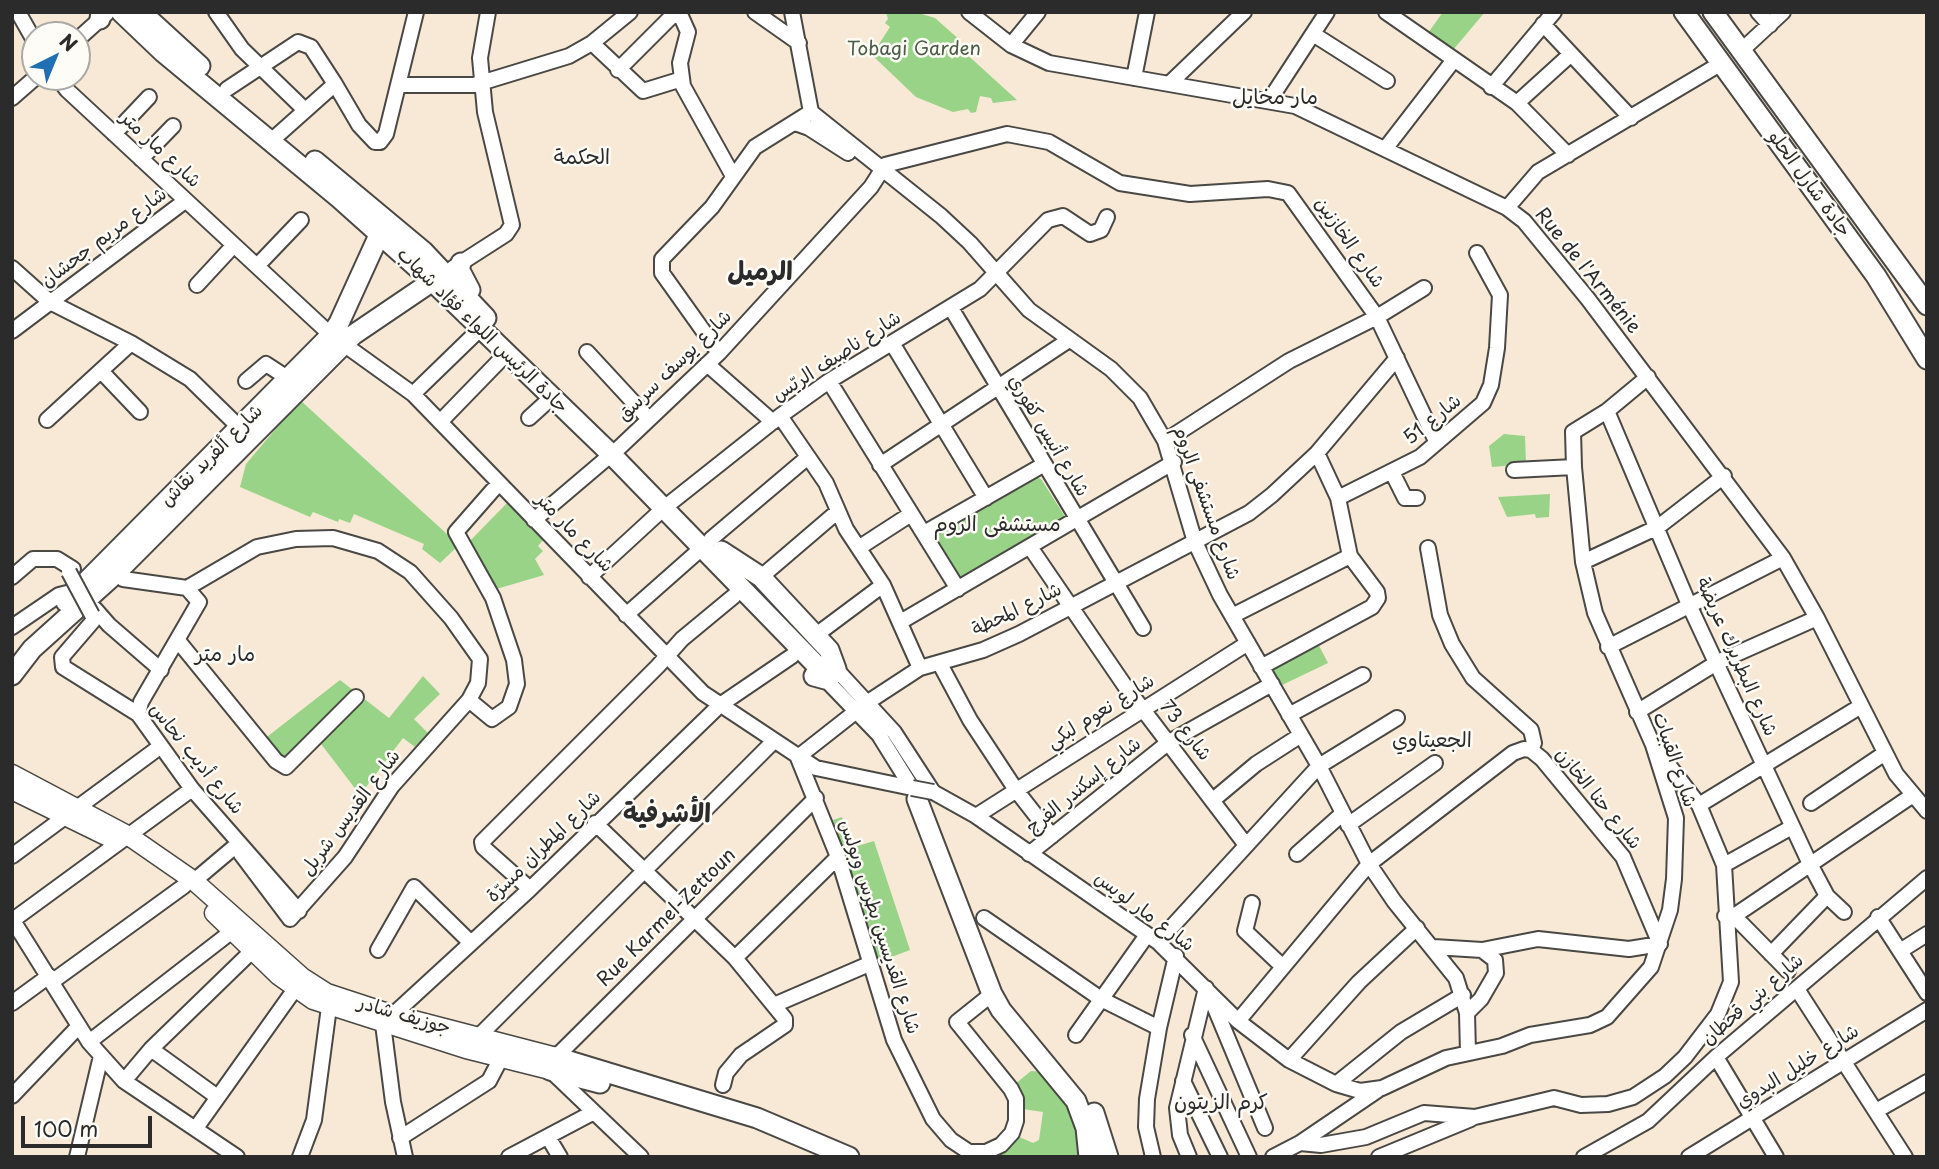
<!DOCTYPE html>
<meta charset="utf-8">
<style>
body{margin:0}
#map{position:relative;width:1939px;height:1169px;overflow:hidden;background:#f7e9d5;font-family:"Playpen Sans",sans-serif}
canvas{display:block}
.frame{position:absolute;inset:0;border:14px solid #2b2b2b;pointer-events:none}
.north{position:absolute;left:21px;top:21px;width:70px;height:70px;box-sizing:border-box;background:#fdfcf7;border:2px solid #a9a8a5;border-radius:50%;rotate:43deg;font-size:19px;font-weight:700;line-height:28px;text-align:center;color:#2b2b2b}
.north::after{content:'';display:block;margin:auto;width:24px;height:32px;background:#1f6fb2;clip-path:polygon(50% 0,100% 100%,50% 72%,0 100%)}
.scale{position:absolute;left:21px;top:1116px;width:131px;height:32px;box-sizing:border-box;border:4px solid #2b2b2b;border-top:0;padding-left:9px;font-size:21px;line-height:24px;white-space:nowrap;color:#2b2b2b;-webkit-text-stroke:5px #fdfcf7;paint-order:stroke}
</style>
<div id="map">
<canvas width="1939" height="1169"></canvas>
<div class="frame"></div>
<div class="north">N</div>
<div class="scale">100 m</div>
</div>
<script>
const g = document.querySelector('canvas').getContext('2d');
g.lineJoin = 'round';
function fill(path, color) { g.fillStyle = color; g.fill(path, 'evenodd'); }
const shape = rows => new Path2D(rows.map(r => 'M' + r).join(''));
function trace(path, color, width, dash) { g.strokeStyle = color; g.lineWidth = width; g.lineCap = dash ? 'butt' : 'round'; g.setLineDash(dash || []); g.stroke(path); }
function drawText(font, color, halo, rows, align = 'center') {
  g.font = font + ' "Playpen Sans","Playpen Sans Arabic",sans-serif'; g.lineWidth = 5; g.setLineDash([]); g.textBaseline = 'middle'; g.strokeStyle = halo; g.fillStyle = color; for (const [text, x, y, turn = 0] of rows) {
    g.save(); g.translate(x, y); g.rotate((+turn || 0) * Math.PI / 180); g.textAlign = isNaN(turn) ? turn : align; if (halo) g.strokeText(text, 0, 0); g.fillText(text, 0, 0); g.restore();
  }
}
const green = shape([
 [886,12,915,12,935,18,961,41,948,55,952,59,962,50,1017,100,993,103,991,98,980,96,976,112,971,113,968,109,953,112,916,97,872,55,890,27,885,23,888,19],
 [1443,12,1485,12,1453,50,1428,33],
 [300,400,459,545,440,563,422,549,424,544,354,514,350,523,339,519,338,522,313,512,310,517,240,487,246,464],
 [1504,434,1525,436,1526,464,1492,467,1489,446],
 [1034,476,1041,479,1064,515,1062,522,963,579,957,577,934,541,935,534],
 [1550,494,1549,517,1536,518,1535,514,1507,517,1498,497],
 [507,503,544,539,538,546,543,551,535,559,544,575,493,590,466,545],
 [1317,642,1328,663,1280,686,1269,667],
 [423,676,440,694,414,719,428,733,415,747,403,738,360,795,315,736,281,762,263,740,340,680,389,718],
 [842,817,851,848,874,841,910,950,878,962,833,820],
 [1031,1071,1046,1072,1060,1090,1079,1127,1080,1157,989,1157,1013,1145,1017,1136,1033,1143,1039,1140,1043,1112,1023,1109,1022,1094,1015,1084]
]);
const minor = shape([
 [18,12,35,42],
 [216,12,242,49,305,110],
 [679,12,688,32,680,63,683,86,733,176],
 [755,12,799,43],
 [792,12,811,112,941,216,970,243,1029,310,1111,369,1140,398,1165,441,1195,542,1220,595,1319,766,1369,864,1394,901,1456,978,1467,1013,1468,1053],
 [969,12,1011,45,1049,63,1295,106,1507,208,1524,221,1588,299,1783,558,1817,618,1896,774,1927,811],
 [1386,12,1517,103,1568,155],
 [1758,12,1770,25],
 [1543,24,1631,118],
 [1313,34,1387,81],
 [77,40,107,13],
 [592,43,643,91,682,79],
 [1011,45,1038,12],
 [1741,51,1783,12],
 [618,70,676,12],
 [57,77,67,90,331,335,413,394,703,693,816,768,912,788],
 [1134,78,1147,12],
 [1169,84,1244,12],
 [399,85,474,85,569,56,592,43,630,12],
 [1491,87,1554,12],
 [227,89,298,42,311,47,335,84],
 [12,98,36,77],
 [1269,101,1327,12],
 [1517,103,1571,54],
 [795,123,809,128,848,153],
 [114,134,149,97],
 [271,141,335,84,359,125,375,142,380,142,386,134,416,12],
 [1385,149,1453,61],
 [141,159,173,126],
 [1507,208,1538,172,1720,64],
 [257,266,301,220],
 [12,268,50,302,131,343,190,379,240,428],
 [453,268,506,234,512,225,485,112,480,58,488,12],
 [197,285,234,245],
 [951,308,1143,628],
 [12,331,185,201],
 [892,343,986,498],
 [587,352,648,418],
 [719,353,662,273,662,259,712,207,755,147,811,112],
 [707,364,773,422],
 [101,371,140,412],
 [246,381,266,364,289,379],
 [829,381,958,589],
 [413,394,480,329],
 [1607,411,1690,607,1810,864,1827,896,1844,912],
 [780,416,826,483,846,529,883,585,920,668],
 [529,418,551,398],
 [47,420,131,343],
 [440,422,506,354],
 [1165,441,1289,361,1377,317,1424,288],
 [880,465,1069,340],
 [1514,470,1574,467],
 [1392,472,1405,498,1417,498],
 [1338,498,1420,457,1483,403,1491,385,1497,348,1500,295,1477,253],
 [534,520,620,447,719,353,871,187,885,165,1007,134,1049,142,1120,183,1190,194,1268,189,1288,193,1377,317,1436,441],
 [924,533,1043,465],
 [711,539,808,457],
 [860,547,911,514],
 [1030,547,1125,686,1246,845],
 [1428,548,1440,615,1452,644,1473,678,1531,730,1534,743,1531,750],
 [1583,562,1658,527,1724,476],
 [12,577,33,559,57,559,73,569],
 [589,577,664,508,780,416,829,381,980,289,1048,220,1063,216,1090,234,1101,230,1107,217],
 [761,577,837,512],
 [123,579,187,588,257,547,296,539,333,538,378,551,410,572,451,618,480,659,478,683,469,700,392,786,345,857,290,919,241,854,239,843],
 [95,609,109,625,161,670],
 [626,615,703,547],
 [1232,616,1350,556],
 [93,621,62,657,63,667,138,714,192,789,299,911],
 [902,621,1174,462],
 [12,627,59,595,75,591],
 [816,635,883,585],
 [179,642,276,761,286,767,356,697],
 [1608,647,1783,558],
 [940,664,970,720,1016,790,1052,836],
 [1261,667,1372,607,1378,598,1377,592,1350,556,1338,498,1317,453],
 [836,669,894,732,933,792,976,816,1158,942,1238,1021,1289,1060,1336,1084,1360,1091,1382,1088,1446,1058,1502,1046,1530,1035,1590,1025,1607,1017,1651,967,1670,910,1674,879,1676,818,1653,745,1595,613,1583,562,1574,467,1573,432,1607,411,1648,377],
 [825,679,879,735,912,788],
 [469,700,492,719,509,707,517,684,514,660,493,598,456,532,499,483],
 [1637,712,1718,662,1817,618],
 [138,714,141,702,199,602,187,588],
 [1289,715,1363,675],
 [798,757,868,702,920,668,983,650,1019,634,1249,513,1272,495,1317,453,1397,358],
 [798,758,838,857,894,1040,933,1119,951,1140,969,1152,986,1152,1001,1145,1012,1133,1016,1121,1016,1099,1011,1089,957,1022,992,994],
 [1213,800,1256,764,1301,735],
 [1811,803,1885,753],
 [1699,805,1861,706],
 [976,816,1248,643],
 [595,823,735,958,785,1019,785,1025,741,1055,726,1073,723,1085],
 [1348,825,1435,763],
 [1029,854,1169,742,1272,684],
 [1297,854,1342,814],
 [12,856,161,746],
 [1724,865,1792,827],
 [194,881,239,843],
 [530,889,483,847,482,842,658,666,682,639,734,596],
 [1252,903,1245,931,1283,967],
 [1725,916,1734,916,1913,795],
 [1734,916,1788,971],
 [1878,917,1927,993],
 [984,918,1101,999,1159,1028],
 [12,919,89,1042,124,1081,237,1157],
 [13,920,192,789],
 [1158,942,1319,766,1397,718],
 [378,950,414,887,471,943],
 [1900,951,1927,934],
 [1771,954,1827,896],
 [735,958,838,857],
 [53,981,184,886],
 [1797,989,1905,1157],
 [1210,996,1265,1128],
 [12,1003,49,976],
 [774,1005,869,964],
 [1467,1013,1481,999,1496,973,1495,960,1482,950],
 [1238,1021,1369,864,1513,753,1524,749,1531,750,1542,759,1623,857,1660,944,1629,949,1538,939,1482,950,1434,947],
 [1076,1035,1147,935],
 [1192,1035,1249,1157],
 [89,1042,240,925],
 [472,1043,773,742],
 [151,1049,216,1096],
 [1716,1057,1776,1157],
 [1289,1060,1359,982,1417,928],
 [124,1081,151,1049,252,951],
 [1183,1081,1220,1157],
 [1336,1084,1401,1032,1463,995],
 [12,1096,79,1026],
 [1876,1111,1927,1082],
 [196,1128,295,989],
 [548,1137,560,1157],
 [400,1138,489,1081,501,1058],
 [1300,1143,1321,1145,1366,1137,1424,1113,1475,1117,1554,1098,1581,1105,1608,1104,1633,1097,1665,1076,1685,1057,1718,1014,1731,982,1724,865,1699,805,1658,751],
 [77,1157,101,1056],
 [300,1157,314,1120,329,1007,328,997],
 [405,1157,393,1102,383,1024,530,889,720,705,792,656],
 [509,1157,594,1112],
 [641,1157,550,1070,556,1057,816,798],
 [1153,1157,1146,1127,1147,1099,1159,1028,1176,956],
 [1189,1157,1180,1135,1177,1108,1206,988],
 [1273,1157,1300,1143,1378,1090],
 [1379,1157,1471,1119],
 [1584,1157,1648,1121,1716,1057,1927,878],
 [1689,1157,1927,1010]
]);
const major = shape([
 [12,774,129,836,194,881,302,977,327,993,394,1015,556,1057],
 [12,790,106,836],
 [214,913,279,976,313,1000,466,1049,550,1070]
]);
const highway = shape([
 [121,12,164,53,339,198,432,281,611,454,822,671],
 [141,12,200,66],
 [1684,12,1876,276,1927,359],
 [1713,12,1927,305],
 [100,19,101,12],
 [315,161,423,251,486,318],
 [461,263,459,269,470,290],
 [721,551,761,577,829,650,836,669,832,675,825,679,814,676],
 [66,602,331,335,339,323,380,233],
 [12,675,32,649,113,576,353,335,443,274],
 [917,799,992,994,1001,1010,1076,1101,1086,1128,1089,1157],
 [556,1057,757,1118,849,1157],
 [550,1070,600,1083],
 [1094,1113,1108,1157]
]);
const minorBridge = shape([
 [69,572,92,615],
 [912,788,933,792]
]);
const parkNames = [
 ["Tobagi Garden",914,50]
];
const streetNames = [
 ["شارع مار متر",160,150,43],
 ["جادة شارل الحلو",1809,184,54],
 ["شارع مريم جحشان",104,238,-37],
 ["شارع الخازنين",1349,243,55],
 ["Rue de l'Arménie",1587,271,51],
 ["جادة الرئيس اللواء فؤاد شهاب",482,331,44],
 ["شارع ناصيف الريّس",837,357,-33],
 ["شارع يوسف سرسق",675,366,-44],
 ["شارع 51",1433,420,-39],
 ["شارع أنيس كفوري",1048,436,59],
 ["شارع ألفريد نقاش",212,456,-45],
 ["شارع مستشفى الروم",1206,503,70],
 ["شارع مار متر",574,533,46],
 ["شارع المحطة",1017,610,-26],
 ["شارع البطريرك عريضة",1736,657,66],
 ["شارع نعوم لبكي",1101,712,-32],
 ["شارع 73",1185,731,52],
 ["شارع أديب نحاس",196,759,51],
 ["شارع القبيات",1674,760,71],
 ["شارع إسكندر الفرح",1084,786,-39],
 ["شارع حنا الخازن",1598,799,51],
 ["شارع القديس شربل",351,813,-53],
 ["شارع المطران مسرّة",544,847,-44],
 ["شارع مار لويس",1144,912,37],
 ["Rue Karmel-Zettoun",667,918,-45],
 ["شارع القديسين بطرس وبولس",879,927,72],
 ["شارع بني قحطان",1753,1000,-41],
 ["جوزيف شادر",404,1016,16],
 ["شارع خليل البدوي",1798,1067,-32]
];
const neighbourhoodNames = [
 ["مار مخايل",1275,98],
 ["الحكمة",582,158],
 ["مستشفى الروم",997,525],
 ["مار متر",225,655],
 ["الجعيتاوي",1432,741],
 ["كرم الزيتون",1221,1103]
];
const districtNames = [
 ["الرميل",760,273],
 ["الأشرفية",667,815]
];
fill(green, '#98d387');
trace(minor, '#4a4844', 18);
trace(major, '#4a4844', 21);
trace(highway, '#4a4844', 23);
trace(minor, '#fff', 14);
trace(major, '#fff', 18);
trace(highway, '#fff', 19);
trace(minorBridge, '#4a4844', 18, []);
trace(minorBridge, '#fff', 14);
drawText('19px', '#4c5d47', '#fdfcf7', parkNames);
drawText('19px', '#2b2b2b', '#fdfcf7', streetNames);
drawText('21px', '#2b2b2b', '#fdfcf7', neighbourhoodNames);
drawText('bold 26px', '#2b2b2b', '#fdfcf7', districtNames);
</script>
